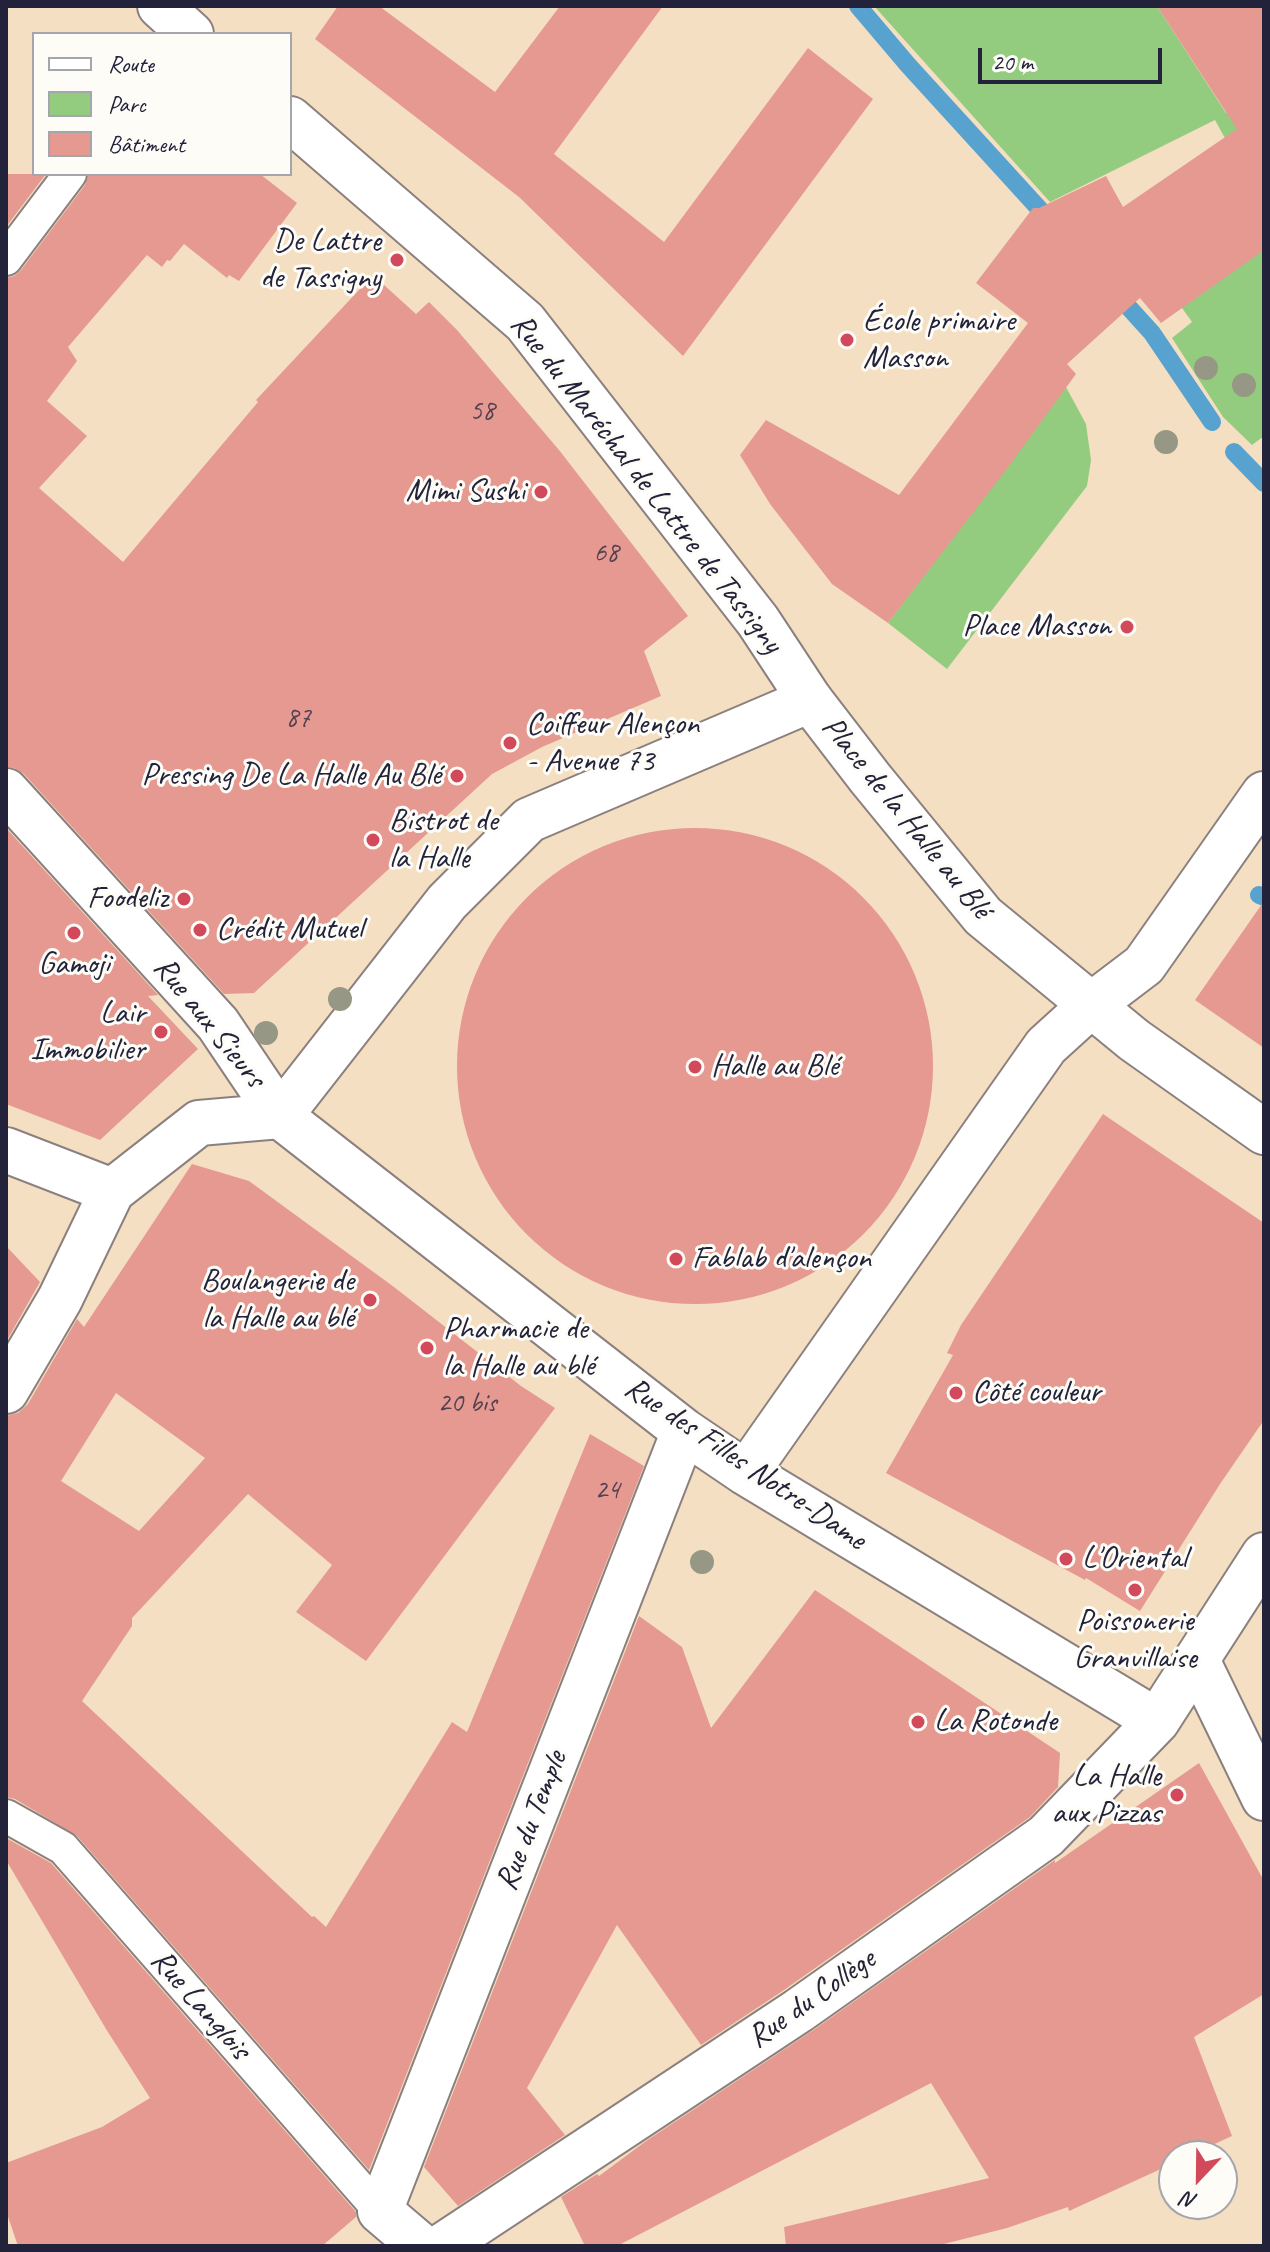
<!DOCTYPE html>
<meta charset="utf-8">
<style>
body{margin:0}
#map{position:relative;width:1270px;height:2252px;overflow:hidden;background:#f4dfc2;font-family:Caveat,sans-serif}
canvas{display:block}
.frame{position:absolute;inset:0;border:8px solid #22223b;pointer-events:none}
.legend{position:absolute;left:32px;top:32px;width:260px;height:144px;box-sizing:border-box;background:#fdfcf7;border:2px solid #a5a5ac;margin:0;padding:10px 14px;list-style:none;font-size:24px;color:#22223b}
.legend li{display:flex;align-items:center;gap:16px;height:40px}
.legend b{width:40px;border:2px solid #a5a5ac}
.north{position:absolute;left:1158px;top:2140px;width:80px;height:80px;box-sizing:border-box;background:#fdfcf7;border:2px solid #a5a5ac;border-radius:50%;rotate:202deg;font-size:22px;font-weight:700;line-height:32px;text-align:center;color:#22223b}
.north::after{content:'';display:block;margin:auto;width:28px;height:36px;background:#d1495b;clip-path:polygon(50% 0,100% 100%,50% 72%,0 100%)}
.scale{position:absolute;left:978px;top:48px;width:184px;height:36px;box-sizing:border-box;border:4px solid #22223b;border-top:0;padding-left:10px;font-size:24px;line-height:28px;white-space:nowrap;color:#22223b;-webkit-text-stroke:6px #fdfcf7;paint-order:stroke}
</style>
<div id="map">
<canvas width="1270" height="2252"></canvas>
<div class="frame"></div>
<ul class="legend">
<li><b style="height:10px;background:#fff"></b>Route</li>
<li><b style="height:22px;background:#94cc7f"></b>Parc</li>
<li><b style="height:22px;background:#e59990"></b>Bâtiment</li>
</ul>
<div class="north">N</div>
<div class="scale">20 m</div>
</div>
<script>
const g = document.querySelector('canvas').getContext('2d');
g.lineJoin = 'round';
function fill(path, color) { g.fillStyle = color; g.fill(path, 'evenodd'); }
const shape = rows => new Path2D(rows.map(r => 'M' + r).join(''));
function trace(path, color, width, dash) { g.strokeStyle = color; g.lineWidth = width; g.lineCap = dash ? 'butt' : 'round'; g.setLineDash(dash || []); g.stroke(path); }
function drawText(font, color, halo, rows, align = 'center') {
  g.font = font + ' Caveat,sans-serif'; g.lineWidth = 6; g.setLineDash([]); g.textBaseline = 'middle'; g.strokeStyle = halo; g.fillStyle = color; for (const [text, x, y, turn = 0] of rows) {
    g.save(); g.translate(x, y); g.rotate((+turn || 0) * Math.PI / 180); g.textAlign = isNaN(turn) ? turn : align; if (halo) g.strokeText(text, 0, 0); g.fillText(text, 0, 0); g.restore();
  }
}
const green = shape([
 [874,6,1157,6,1226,113,1264,88,1264,436,1252,445,1223,417,1172,338,1192,322,1147,259,1254,191,1215,120,1050,202],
 [1066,387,1086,424,1091,460,1087,486,947,669,888,623]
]);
const stream = shape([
 [858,6,908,65,1053,224],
 [1113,290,1152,333,1212,422],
 [1234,452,1264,483],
 [1259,895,1264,897]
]);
const building = shape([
 [338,6,379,6,495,92,560,6,663,6,554,154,664,242,808,48,873,99,683,356,519,197,315,39],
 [1157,6,1264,6,1264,250,1161,323,1140,298,1067,364,1076,374,1006,470,888,623,832,584,770,504,740,455,766,420,899,495,1028,323,976,283,1033,208,1039,208,1106,176,1123,207,1237,129],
 [6,174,46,174,6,227],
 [89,174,260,174,297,203,239,281,229,275,227,278,184,244,170,261,167,260,162,267,147,255,68,347,77,361,47,401,87,436,39,488,123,562,258,402,256,400,373,275,416,314,429,302,457,330,559,450,688,616,644,651,661,696,542,747,492,774,254,993,224,994,24,774,14,768,6,767,6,278,14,276,21,270,85,185],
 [6,828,158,995,148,996,198,1049,100,1140,6,1104],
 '457 1066a238 238 0 1 1 476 0a238 238 0 1 1-476 0Z',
 [1264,901,1264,1048,1195,1000],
 [1103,1114,1264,1223,1264,1420,1220,1484,1140,1611,1086,1578,1085,1580,886,1473,953,1355,947,1353,961,1325],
 [192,1164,249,1181,394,1287,521,1386,555,1408,366,1661,296,1612,332,1565,248,1494,132,1618,132,1626,82,1701,312,1917,314,1916,326,1927,452,1722,467,1732,590,1434,644,1466,369,2170,77,1836,15,1799,6,1797,6,1416,18,1413,28,1404,77,1319,84,1327],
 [116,1393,205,1458,139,1531,61,1481],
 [6,1246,40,1282,6,1342],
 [815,1590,1060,1753,1058,1787,1030,1817,784,1990,701,2045,617,1925,527,2088,565,2135,458,2206,424,2167,639,1616,682,1647,711,1728],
 [1199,1763,1264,1881,1264,1994,1194,2037,1232,2136,1188,2156,1174,2156,1174,2163,1069,2211,1068,2207,1007,2228,936,2246,786,2246,784,2227,989,2178,931,2083,617,2246,585,2246,561,2197,597,2174,599,2176,646,2141,812,2031,1055,1860,1055,1863],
 [6,1838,51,1863,356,2212,356,2217,322,2246,18,2246,6,2211,6,2163,102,2127,150,2098,106,2029,6,1860]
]);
const lane = shape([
 [6,259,70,174],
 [6,1816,63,1848,380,2211]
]);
const street = shape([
 [6,791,218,1024,280,1116,684,1431,746,1473,1157,1721],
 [280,1116,447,902,529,820,810,700],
 [6,1150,112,1191,199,1123,280,1116],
 [6,1391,60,1299,112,1191],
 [746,1473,1046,1046,1090,1006,1144,965,1264,794],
 [1197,1660,1264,1798],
 [421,2246,380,2211,684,1431],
 [442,2246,798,2011,1046,1836,1157,1721,1264,1555]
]);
const secondary = shape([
 [160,6,191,34],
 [290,119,525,322,758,621,810,700,870,778,983,916,1134,1040,1264,1132]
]);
const trees = [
 [1206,368],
 [1244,385],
 [1166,442],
 [340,999],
 [266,1033],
 [702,1562]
];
const markers = [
 [397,260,8,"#d1495b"],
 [847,340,8,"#d1495b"],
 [541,492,8,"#d1495b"],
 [1127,627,8,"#d1495b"],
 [510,743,8,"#d1495b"],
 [457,776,8,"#d1495b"],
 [373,840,8,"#d1495b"],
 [184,899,8,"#d1495b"],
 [200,930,8,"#d1495b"],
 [74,933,8,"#d1495b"],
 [161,1032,8,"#d1495b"],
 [695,1067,8,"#d1495b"],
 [676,1259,8,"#d1495b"],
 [370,1300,8,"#d1495b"],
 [427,1348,8,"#d1495b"],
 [956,1393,8,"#d1495b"],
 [1066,1559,8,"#d1495b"],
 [1135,1590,8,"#d1495b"],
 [918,1722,8,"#d1495b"],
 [1177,1795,8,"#d1495b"]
];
const numberNames = [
 ["58",482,412],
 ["68",606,554],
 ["87",298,719],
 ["20 bis",467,1404],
 ["24",607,1491]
];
const poiNames = [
 ["De Lattre",381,242,"right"],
 ["de Tassigny",381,279,"right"],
 ["École primaire",863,322],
 ["Masson",863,359],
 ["Mimi Sushi",525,492,"right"],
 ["Place Masson",1111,627,"right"],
 ["Coiffeur Alençon",526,725],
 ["- Avenue 73",526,762],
 ["Pressing De La Halle Au Blé",441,776,"right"],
 ["Bistrot de",389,822],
 ["la Halle",389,859],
 ["Foodeliz",168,899,"right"],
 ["Crédit Mutuel",216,930],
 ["Gamoji",74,965,"center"],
 ["Lair",145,1014,"right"],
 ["Immobilier",145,1051,"right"],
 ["Halle au Blé",711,1067],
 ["Fablab d'alençon",692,1259],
 ["Boulangerie de",354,1282,"right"],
 ["la Halle au blé",354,1319,"right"],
 ["Pharmacie de",443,1330],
 ["la Halle au blé",443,1367],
 ["Côté couleur",972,1393],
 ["L'Oriental",1082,1559],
 ["Poissonerie",1135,1622,"center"],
 ["Granvillaise",1135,1659,"center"],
 ["La Rotonde",934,1722],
 ["La Halle",1161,1777,"right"],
 ["aux Pizzas",1161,1814,"right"]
];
const streetNames = [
 ["Rue du Maréchal de Lattre de Tassigny",646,484,52],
 ["Place de la Halle au Blé",906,818,51],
 ["Rue aux Sieurs",209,1023,51],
 ["Rue des Filles Notre-Dame",745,1464,34],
 ["Rue du Temple",532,1821,-69],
 ["Rue du Collège",812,1999,-35],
 ["Rue Langlois",200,2005,49]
];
fill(green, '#94cc7f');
trace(stream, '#57a2cf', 18);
fill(building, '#e59990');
trace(lane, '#8b807e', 36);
trace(street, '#8b807e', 48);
trace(secondary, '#8b807e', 48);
trace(lane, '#fff', 32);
trace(street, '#fff', 44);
trace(secondary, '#fff', 44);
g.fillStyle = '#969885';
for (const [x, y] of trees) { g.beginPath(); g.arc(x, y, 12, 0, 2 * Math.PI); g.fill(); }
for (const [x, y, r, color] of markers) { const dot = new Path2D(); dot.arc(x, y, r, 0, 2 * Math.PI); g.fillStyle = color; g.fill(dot); trace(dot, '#fdfcf7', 3); }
drawText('28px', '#534050', null, numberNames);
drawText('32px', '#22223b', '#fdfcf7', poiNames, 'left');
drawText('32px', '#22223b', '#fdfcf7', streetNames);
</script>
